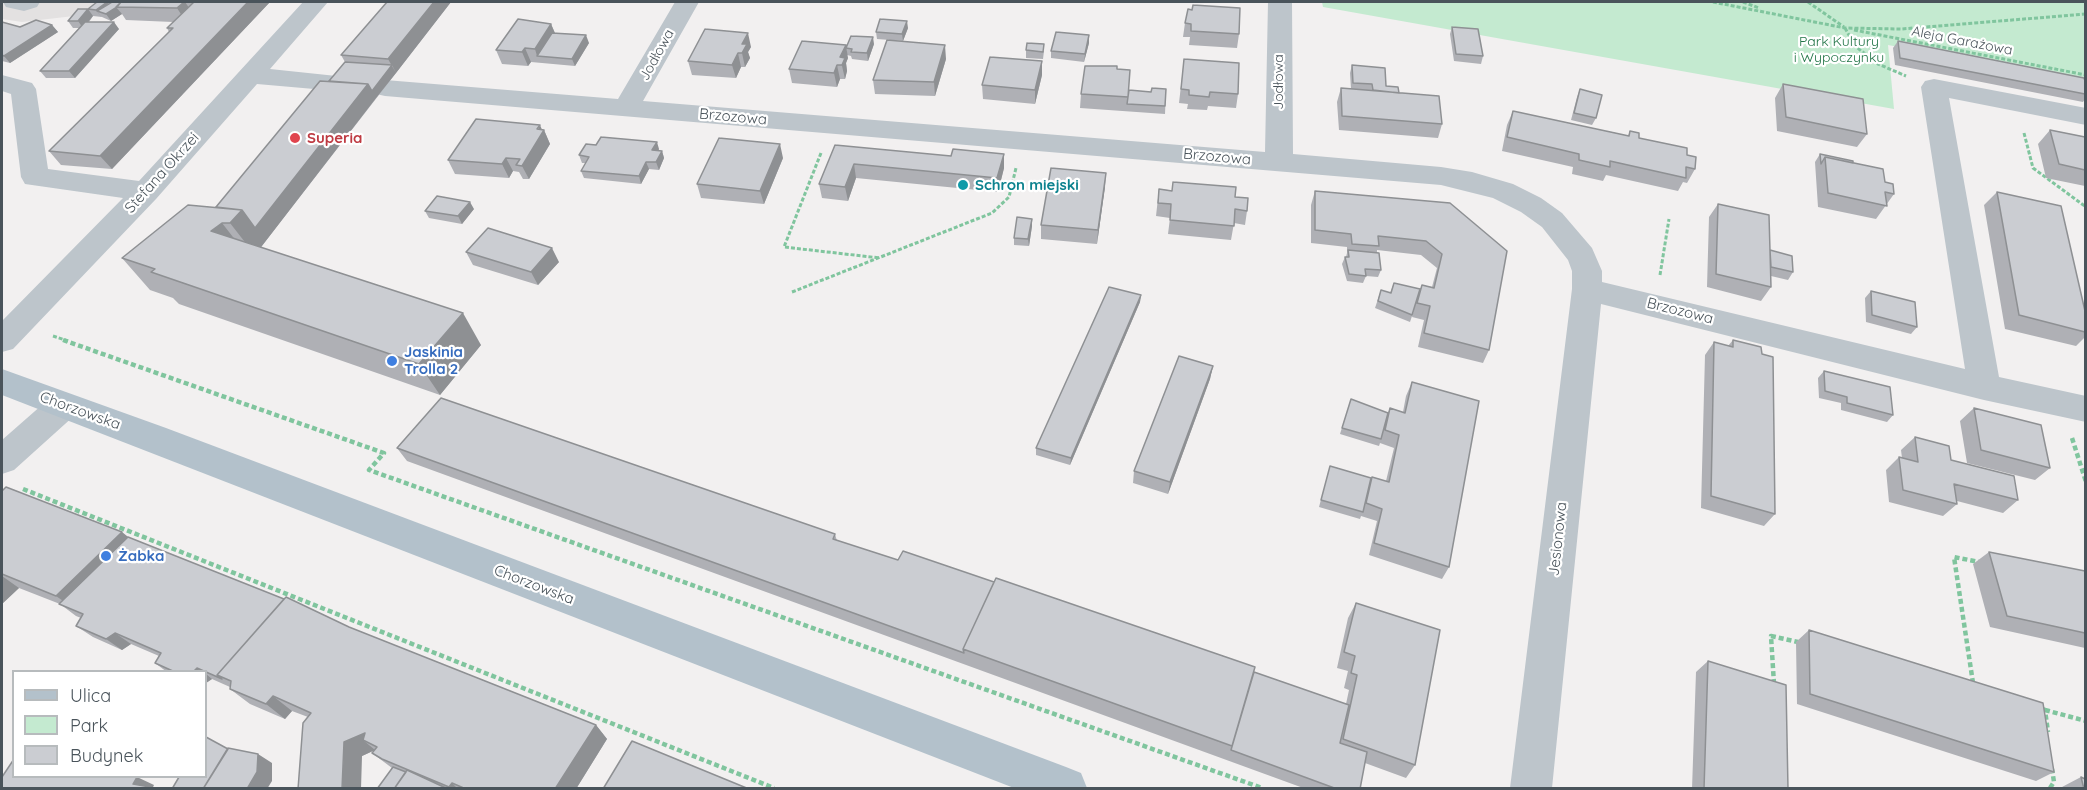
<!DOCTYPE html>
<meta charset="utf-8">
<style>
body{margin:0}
#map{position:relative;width:2087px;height:790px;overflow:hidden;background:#f2f0f0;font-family:Quicksand,sans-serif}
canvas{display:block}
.frame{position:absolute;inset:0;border:3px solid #4a545b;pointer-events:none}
.legend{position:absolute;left:12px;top:670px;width:195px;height:108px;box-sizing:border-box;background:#fff;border:2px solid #b7bbbd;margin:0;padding:8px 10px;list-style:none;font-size:18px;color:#4a545b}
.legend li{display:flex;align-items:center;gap:12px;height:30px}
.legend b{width:30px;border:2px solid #b7bbbd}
</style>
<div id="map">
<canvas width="2087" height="790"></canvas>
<div class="frame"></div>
<ul class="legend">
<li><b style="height:8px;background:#b3c1cb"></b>Ulica</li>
<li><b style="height:16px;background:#c4ead0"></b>Park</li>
<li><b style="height:16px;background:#cbcdd2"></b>Budynek</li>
</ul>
</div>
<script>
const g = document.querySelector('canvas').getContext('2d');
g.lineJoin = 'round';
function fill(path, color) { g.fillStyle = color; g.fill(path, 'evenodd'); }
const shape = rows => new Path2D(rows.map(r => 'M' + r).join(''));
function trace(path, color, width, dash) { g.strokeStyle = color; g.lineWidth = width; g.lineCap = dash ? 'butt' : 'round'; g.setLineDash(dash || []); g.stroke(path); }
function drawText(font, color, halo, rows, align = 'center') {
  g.font = font + ' Quicksand,sans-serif'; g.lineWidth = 4.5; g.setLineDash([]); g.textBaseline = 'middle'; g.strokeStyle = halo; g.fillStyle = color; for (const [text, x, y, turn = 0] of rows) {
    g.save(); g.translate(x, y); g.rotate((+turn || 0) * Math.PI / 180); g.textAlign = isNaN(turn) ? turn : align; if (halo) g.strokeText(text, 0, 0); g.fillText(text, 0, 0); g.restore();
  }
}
const education = shape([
 [2,2,143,2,74,16,22,22,2,19]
]);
const green = shape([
 [1322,2,2085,2,2085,82,1888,45,1894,109,1323,7]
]);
const pathFar1 = shape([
 [1713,2,1845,28,1901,29,2086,14],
 [1743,2,1759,8],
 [1808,2,1844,27],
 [1845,28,1855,46,1878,64,1906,76],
 [1854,30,2086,75],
 [2024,133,2033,168,2086,207],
 [821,153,784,247,880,258],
 [1660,275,1669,219],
 [792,292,992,213,1009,197,1016,168],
 [53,336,68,341]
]);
const path = shape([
 [63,340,384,453,369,470,1262,788],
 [2072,438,2086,482],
 [23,489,774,788],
 [1973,683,1954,557,1979,562],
 [1774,684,1771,636,1798,642],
 [2042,709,2045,710,2048,732],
 [2045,710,2086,721],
 [2050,788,2054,782,2052,769]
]);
const minor = shape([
 [3,2,40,2,37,7,24,11,6,7,3,2],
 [303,2,328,2,270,69,346,77,350,83,346,89,337,91,257,84,156,199,13,349,2,352,2,321,123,198,25,184,21,177,11,94,2,91,2,75,32,83,36,89,48,169,139,181,303,2],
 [675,2,699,2,643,101,1265,152,1268,2,1292,2,1293,154,1441,167,1472,172,1513,184,1541,198,1562,213,1592,248,1602,271,1602,282,1965,369,1921,87,1925,81,1934,79,2086,108,2086,125,1949,98,1999,377,2086,396,2086,422,1984,400,1601,304,1552,788,1510,788,1572,289,1572,271,1568,260,1542,227,1521,212,1493,198,1441,185,385,96,376,94,372,88,376,82,385,80,618,99,675,2],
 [63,393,75,397,80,406,75,415,14,470,2,474,2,440,51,397,63,393]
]);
const major = shape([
 [2,369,166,428,1066,767,1081,773,1087,788,1014,788,2,395,2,369]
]);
const wall = shape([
 [107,2,108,4,112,2,270,2,112,169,61,165,49,151,169,32,167,28,173,22,126,20,122,14,111,21,102,17,93,16,89,22,119,29,75,78,46,78,40,71,79,28,73,28,68,21,88,9],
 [387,2,451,2,261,247,481,345,440,395,179,304,173,298,150,290,122,258,216,207,329,81,345,62,341,55],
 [1192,10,1239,34,1237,48,1189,45,1190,37,1183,37,1185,23],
 [2,22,20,27,52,25,58,32,10,63,2,61],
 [551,24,555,33,589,43,575,66,531,62,528,66,502,64,496,50],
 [1452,27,1483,56,1481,64,1454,61,1450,34],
 [908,28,903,41,877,39,876,32],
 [1089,35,1089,43,1084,62,1051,58,1051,51],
 [1898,41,2085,81,2085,99,2083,102,1895,65,1893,48],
 [874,44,868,61,852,59,851,56,847,55,846,48],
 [751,47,748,52,750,58,745,67,741,67,736,78,692,75,688,61],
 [1026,50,1044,51,1043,59,1026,58],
 [848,58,846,63,847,71,845,79,840,79,837,87,792,83,789,69],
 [946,59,935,96,875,94,873,80],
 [1184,59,1238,94,1236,108,1208,106,1207,110,1187,109,1188,104,1179,103],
 [1352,65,1399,93,1442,124,1438,138,1339,130,1337,102,1341,88,1351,89,1350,73],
 [1117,69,1129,90,1151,92,1166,89,1165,114,1080,108,1081,94],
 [1042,75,1035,104,983,99,982,85],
 [1783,84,1867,134,1857,147,1777,131,1775,98],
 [1580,89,1596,118,1592,125,1571,120,1577,97],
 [1513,111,1628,136,1630,131,1639,138,1687,155,1695,169,1687,183,1683,182,1678,191,1606,175,1603,181,1572,174,1573,167,1502,151,1507,125],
 [542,130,544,130,550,144,529,179,523,179,519,172,513,171,509,178,455,174,448,160],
 [2050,130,2085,137,2085,186,2046,178,2038,144],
 [835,145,1004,168,998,192,856,178,848,201,822,198,819,184],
 [659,149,658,151,662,151,664,158,659,170,649,169,641,184,584,178,581,171,586,163,582,163,579,155],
 [1820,154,1853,163,1885,182,1894,194,1876,219,1818,207,1815,162],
 [783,158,764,204,701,198,697,184],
 [1105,187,1097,244,1041,239,1041,225],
 [1159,189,1235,197,1247,211,1245,225,1234,223,1231,240,1168,234,1170,218,1156,216],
 [1315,191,1450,203,1489,350,1483,363,1418,347,1424,320,1412,317,1414,310,1410,322,1375,308,1381,290,1390,293,1394,283,1419,292,1422,285,1432,287,1437,268,1421,255,1377,250,1377,252,1381,270,1378,277,1366,276,1363,283,1347,281,1342,264,1345,257,1346,257,1347,253,1347,247,1311,243,1311,205],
 [1997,192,2085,311,2085,337,2076,346,2005,329,1984,205],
 [1718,204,1770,250,1793,272,1788,280,1771,276,1771,287,1761,301,1707,287,1709,217],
 [474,209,462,224,429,218,425,211],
 [1032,219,1032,226,1029,246,1014,245,1014,238],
 [466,252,559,262,538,285,473,265],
 [1871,291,1917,327,1911,334,1866,322,1865,298],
 [1141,295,1140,302,1070,465,1036,455,1036,448],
 [1733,340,1762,354,1775,514,1764,526,1701,508,1705,355,1714,342,1728,346],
 [1213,366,1210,379,1168,494,1133,483,1134,471],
 [1824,371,1893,415,1887,422,1841,410,1841,403,1819,398,1818,378],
 [1412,382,1449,567,1442,579,1369,555,1377,521,1361,516,1360,519,1319,507,1330,466,1370,483,1386,481,1394,448,1380,443,1379,446,1340,434,1351,399,1387,415,1390,408,1403,412,1406,396],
 [1974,408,2050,468,2035,480,1967,463,1960,421],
 [1915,437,1951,460,2018,500,2003,513,1957,501,1957,504,1943,516,1889,502,1886,470,1899,457,1902,458,1901,450],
 [397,448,835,534,837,541,1254,672,1346,704,1349,690,1344,688,1348,671,1337,668,1348,618,1356,603,1415,765,1406,778,1365,763,1360,789,1306,789,407,461],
 [2,491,128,537,349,627,596,725,607,739,576,789,377,789,392,768,372,753,375,750,362,756,308,717,292,711,285,719,250,704,230,689,230,687,212,679,206,683,206,672,167,672,155,663,159,656,131,644,122,650,93,637,76,626,81,618,76,616,60,604,19,588,2,604],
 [1989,552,2085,571,2085,648,1990,627,1973,564],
 [1809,630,2054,772,2036,781,1797,704,1796,642],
 [1708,661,1788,789,1692,789,1696,672],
 [2081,777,2085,789,2063,789,2062,787]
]);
const shadedWall = shape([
 [107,2,112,9,116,7,122,14,111,21,106,14,97,11,102,18,96,10],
 [184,2,185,2,194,15,186,22,177,8],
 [248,2,270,2,112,169,100,156],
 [434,2,451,2,396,73,388,59],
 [88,9,93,16,83,28,78,21],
 [907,21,908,28,903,41,902,34],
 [114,22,119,29,75,78,69,71],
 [551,24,557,38,537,56,535,49],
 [52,25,58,32,10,63,4,56],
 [748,33,751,47,748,52,750,58,745,67,742,53,742,44],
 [586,35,589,43,575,66,572,59],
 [1089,35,1089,43,1084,62,1085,54],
 [873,37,874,44,868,61,867,53],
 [846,45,848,58,846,63,847,71,845,79,840,57],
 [945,45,946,59,935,96,934,82],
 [525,48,531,62,528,66,522,52],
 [738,53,741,67,736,78,732,65],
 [1042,61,1042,75,1035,104,1035,90],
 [392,65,396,73,376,98,372,91],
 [837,65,840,79,837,87,834,73],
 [368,84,376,98,255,255,230,223,242,210],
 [540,125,543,132,544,130,550,144,529,179,522,166],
 [657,142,659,149,655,158,652,150],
 [780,144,783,158,764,204,760,191],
 [662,151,664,158,659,170,656,162],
 [1004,154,1004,168,998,192,997,178],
 [506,158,513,171,509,178,502,164],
 [646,162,649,169,641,184,639,176],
 [854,164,856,178,848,201,845,187],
 [1106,173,1105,187,1097,244,1098,230],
 [470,202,474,209,462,224,458,216],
 [1032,219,1032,226,1029,246,1028,239],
 [222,223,247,255,211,231],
 [552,248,559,262,538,285,531,272],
 [1141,295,1140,302,1070,465,1071,458],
 [463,313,481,345,440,395,419,364],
 [1213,366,1210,379,1168,494,1170,482],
 [122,532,143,549,79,612,56,596],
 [2,576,19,588,2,604],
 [115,633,131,644,122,650,106,639],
 [197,668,202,672,193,672],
 [206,674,212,679,206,683],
 [273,696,292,711,285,719,266,704],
 [596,725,607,739,576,789,555,789],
 [365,733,363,740,375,750,362,756,361,789,342,789,344,742],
 [258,754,272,763,272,781,267,789,247,789],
 [137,777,154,785,152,789,133,784],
 [452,783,458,789,451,789,449,787]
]);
const building = shape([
 [97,2,107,2,96,10,88,9,97,2],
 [112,2,121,2,117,7,106,14,97,11,112,2],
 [121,2,184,2,177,8,116,7,121,2],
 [194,2,248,2,100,156,49,151,173,28,167,28,194,2],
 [387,2,434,2,388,59,341,55,387,2],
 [1193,5,1240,8,1239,34,1191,31,1191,24,1185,23,1188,9,1192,10,1193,5],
 [78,9,88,9,78,21,68,21,78,9],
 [518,19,551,24,535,49,525,48,522,52,496,50,518,19],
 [880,19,907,21,902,34,876,32,880,19],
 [36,20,52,25,4,56,2,55,2,22,20,27,36,20],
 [85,22,114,22,69,71,40,71,85,22],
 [1452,27,1478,29,1483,56,1456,54,1452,27],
 [705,29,748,33,742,44,747,44,742,53,738,53,732,65,688,61,705,29],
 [1056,32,1089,35,1085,54,1051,51,1056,32],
 [552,33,586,35,572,59,537,56,552,33],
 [851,36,873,37,867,53,851,52,852,49,846,48,851,36],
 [887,40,945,45,934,82,873,80,887,40],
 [802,41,846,45,840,57,845,58,842,65,837,65,834,73,789,69,802,41],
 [1898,41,2084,78,2085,81,2085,94,1900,58,1898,41],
 [1027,43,1044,44,1043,52,1026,50,1027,43],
 [990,57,1042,61,1035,90,982,85,990,57],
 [1184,59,1239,63,1238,94,1210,92,1209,97,1189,95,1189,90,1181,89,1184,59],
 [345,62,392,65,372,91,368,84,329,81,345,62],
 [1352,65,1385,68,1386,86,1398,87,1399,93,1373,90,1372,84,1353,83,1352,65],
 [1085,66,1117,66,1117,69,1130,70,1128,97,1081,94,1085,66],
 [320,81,368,84,255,228,242,210,216,207,320,81],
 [1783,84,1863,99,1867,134,1786,117,1783,84],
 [1152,88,1166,89,1165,106,1127,104,1129,90,1151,92,1152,88],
 [1341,88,1439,96,1442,124,1342,116,1341,88],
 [1580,89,1602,95,1596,118,1574,113,1580,89],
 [1513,111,1629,136,1630,131,1639,133,1639,138,1687,148,1687,155,1696,157,1695,169,1686,167,1686,178,1610,161,1610,167,1579,160,1579,154,1507,137,1513,111],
 [476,119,540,125,537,129,544,130,522,166,516,165,520,159,506,158,502,164,448,160,476,119],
 [2050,130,2085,137,2085,170,2059,164,2050,130],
 [601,137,657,142,652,150,662,151,656,162,646,162,639,176,581,171,589,157,579,155,586,144,596,145,601,137],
 [719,138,780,144,760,191,697,184,719,138],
 [835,145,951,156,953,149,1004,154,997,178,854,164,845,187,819,184,835,145],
 [1820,154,1853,161,1853,163,1825,157,1821,164,1820,154],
 [1825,157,1883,169,1885,182,1893,184,1894,194,1885,192,1887,206,1828,193,1825,157],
 [1051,168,1106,173,1098,230,1041,225,1051,168],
 [1173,182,1236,187,1235,197,1248,198,1247,211,1235,209,1234,226,1170,220,1171,204,1158,203,1159,189,1172,191,1173,182],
 [1315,191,1450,203,1507,251,1489,350,1424,333,1430,306,1417,303,1422,285,1434,288,1442,254,1426,241,1378,236,1379,246,1352,244,1351,234,1315,230,1315,191],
 [1997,192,2061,206,2085,311,2085,332,2019,315,1997,192],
 [437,196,470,202,458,216,425,211,437,196],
 [1718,204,1769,215,1771,287,1716,274,1718,204],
 [188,205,242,210,230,223,222,223,211,231,463,313,419,364,151,272,155,269,122,258,188,205],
 [1017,217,1032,219,1028,239,1014,238,1017,217],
 [488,228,552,248,531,272,466,252,488,228],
 [1348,250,1379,253,1381,270,1365,269,1366,276,1349,274,1345,257,1349,257,1348,250],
 [1770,250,1792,256,1793,272,1771,267,1770,250],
 [1394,283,1420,289,1412,315,1378,301,1381,290,1391,293,1394,283],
 [1109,287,1141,295,1071,458,1036,448,1109,287],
 [1871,291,1915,302,1917,327,1872,315,1871,291],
 [1733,340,1761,347,1762,354,1773,357,1775,514,1711,496,1714,342,1733,347,1733,340],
 [1179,356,1213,366,1170,482,1134,471,1179,356],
 [1824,371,1890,387,1893,415,1847,403,1847,397,1825,391,1824,371],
 [1412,382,1479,401,1449,567,1374,543,1382,509,1366,503,1372,477,1389,482,1399,435,1385,430,1390,408,1405,413,1412,382],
 [441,398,835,534,833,539,898,560,903,551,994,582,963,649,964,653,397,448,441,398],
 [1351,399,1388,413,1381,439,1342,428,1351,399],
 [1974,408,2041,425,2050,468,1981,450,1974,408],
 [1915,437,1949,446,1951,460,2014,476,2018,500,1954,484,1957,504,1903,490,1899,457,1918,462,1915,437],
 [1330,466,1371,478,1363,512,1321,500,1330,466],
 [6,487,122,532,56,596,2,574,2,491,6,487],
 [128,537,284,599,217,675,222,679,197,668,193,672,175,672,155,663,161,653,115,633,106,639,76,626,83,614,59,604,128,537],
 [1989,552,2085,571,2085,633,2007,616,1989,552],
 [996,578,1255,667,1232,746,963,649,996,578],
 [286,597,349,627,596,725,555,789,466,789,452,783,449,787,382,759,372,753,377,747,363,740,365,733,344,742,342,789,298,789,303,723,311,713,273,696,266,704,230,689,231,681,217,675,286,597],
 [1356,603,1440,630,1415,765,1343,739,1357,675,1351,673,1355,656,1344,652,1356,603],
 [1809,630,2043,703,2054,772,1810,694,1809,630],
 [1708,661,1786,685,1788,789,1704,789,1708,661],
 [1254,672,1349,705,1340,743,1367,752,1360,789,1337,789,1231,750,1254,672],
 [206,737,228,749,203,789,172,789,179,777,206,777,206,737],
 [632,741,749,789,603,789,632,741],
 [228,748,258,754,257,772,247,789,203,789,228,748],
 [14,759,14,777,137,777,133,784,161,789,2,789,2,777,14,759],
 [393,767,406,772,394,789,377,789,393,767],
 [407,770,448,789,394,789,407,770],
 [2081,777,2085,779,2085,789,2084,789,2081,777]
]);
const markers = [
 [295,138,6,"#e0444e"],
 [963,185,6,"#0f9aa8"],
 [392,361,6,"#3f7fe0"],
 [106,556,6,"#3f7fe0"]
];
const farStreetnames = [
 ["Aleja Garażowa",1962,41,11],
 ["Jodłowa",657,55,-61],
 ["Jodłowa",1279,82,-90]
];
const farParknames = [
 ["Park Kultury",1839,42],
 ["i Wypoczynku",1839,58]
];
const streetNames = [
 ["Brzozowa",733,117,5],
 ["Brzozowa",1217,157,5],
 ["Stefana Okrzei",162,173,-48],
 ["Brzozowa",1680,311,14],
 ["Chorzowska",80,411,20],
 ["Jesionowa",1558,539,-84],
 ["Chorzowska",534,585,21]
];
const healthNames = [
 ["Superia",307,138]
];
const cultureNames = [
 ["Schron miejski",975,185]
];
const shopNames = [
 ["Jaskinia",404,352],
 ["Trolla 2",404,369],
 ["Żabka",118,556]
];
fill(education, '#e3e1e1');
fill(green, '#c4ead0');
trace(pathFar1, '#80c59e', 3, [4, 2]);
trace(path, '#80c59e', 4.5, [5, 3]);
fill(minor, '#bdc5cb');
fill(major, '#b3c1cb');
fill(wall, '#afb0b5');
fill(shadedWall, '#8e9093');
fill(building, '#cbcdd2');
trace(building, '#8e9093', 1.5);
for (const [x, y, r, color] of markers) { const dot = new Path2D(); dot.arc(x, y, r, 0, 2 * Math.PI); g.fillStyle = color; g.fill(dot); trace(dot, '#fff', 2); }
drawText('14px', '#4a545b', '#fff', farStreetnames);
drawText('14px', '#227547', '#fff', farParknames);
drawText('15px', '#4a545b', '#fff', streetNames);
drawText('bold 15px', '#be3a42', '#fff', healthNames, 'left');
drawText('bold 15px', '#0d838f', '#fff', cultureNames, 'left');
drawText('bold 15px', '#366cbe', '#fff', shopNames, 'left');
</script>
